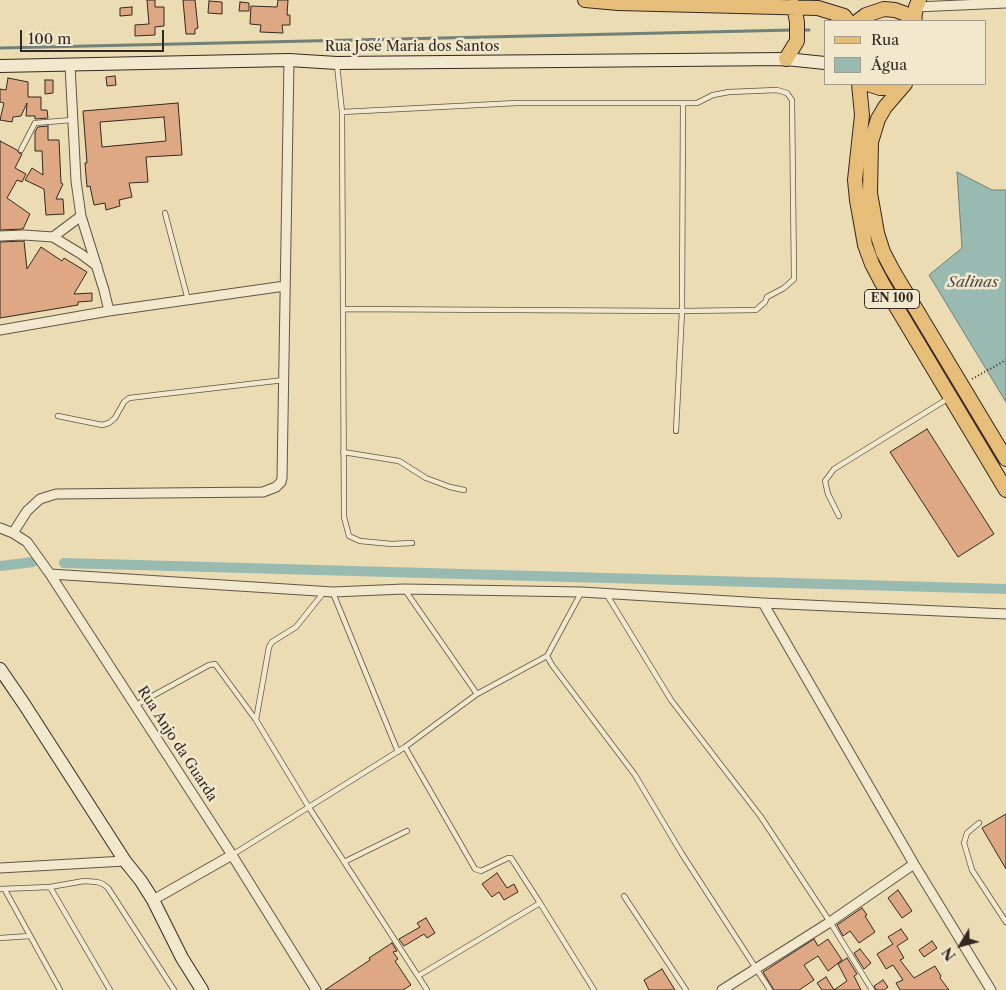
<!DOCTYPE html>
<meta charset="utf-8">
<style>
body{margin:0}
#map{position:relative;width:1006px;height:990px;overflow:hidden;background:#ebdcb3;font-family:"Libre Caslon Text",serif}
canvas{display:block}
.legend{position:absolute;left:824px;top:20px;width:162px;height:65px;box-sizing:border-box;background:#f2e8ce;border:1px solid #a69b89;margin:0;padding:6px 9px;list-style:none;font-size:15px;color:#352822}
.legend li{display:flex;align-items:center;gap:10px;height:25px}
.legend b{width:25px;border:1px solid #a69b89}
.north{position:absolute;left:936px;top:920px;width:50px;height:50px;-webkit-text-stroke:4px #f2e8ce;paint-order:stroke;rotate:233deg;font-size:14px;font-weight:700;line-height:20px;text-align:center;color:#352822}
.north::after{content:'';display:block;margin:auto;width:18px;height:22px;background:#352822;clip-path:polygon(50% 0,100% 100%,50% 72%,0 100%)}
.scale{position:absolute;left:20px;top:30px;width:144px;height:22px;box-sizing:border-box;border:2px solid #352822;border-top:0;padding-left:6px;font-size:15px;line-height:18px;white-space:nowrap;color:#352822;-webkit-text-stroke:4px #f2e8ce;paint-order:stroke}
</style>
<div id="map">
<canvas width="1006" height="990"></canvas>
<ul class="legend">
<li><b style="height:6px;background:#e6be7a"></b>Rua</li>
<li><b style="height:14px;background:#99bab1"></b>Água</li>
</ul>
<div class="north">N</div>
<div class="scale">100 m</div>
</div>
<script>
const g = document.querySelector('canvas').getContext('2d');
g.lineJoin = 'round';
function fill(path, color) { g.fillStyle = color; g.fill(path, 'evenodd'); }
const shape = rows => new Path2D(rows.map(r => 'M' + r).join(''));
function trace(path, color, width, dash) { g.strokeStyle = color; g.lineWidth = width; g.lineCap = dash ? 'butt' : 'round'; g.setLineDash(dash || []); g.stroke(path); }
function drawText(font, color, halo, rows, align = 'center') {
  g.font = font + ' "Libre Caslon Text",serif'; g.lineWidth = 5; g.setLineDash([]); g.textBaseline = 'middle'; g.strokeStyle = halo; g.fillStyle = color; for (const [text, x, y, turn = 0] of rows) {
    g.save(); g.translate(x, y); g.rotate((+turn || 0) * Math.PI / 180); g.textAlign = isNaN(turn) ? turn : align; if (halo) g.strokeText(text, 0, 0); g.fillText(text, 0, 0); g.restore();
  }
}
const water = shape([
 [957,172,992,190,1006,190,1006,402,929,275,962,248,957,172]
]);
const stream = shape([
 [800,30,809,30],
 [0,48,794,30]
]);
const canal = shape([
 [64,563,1006,589],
 [0,566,33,562]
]);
const building = shape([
 [147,0,155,0,155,7,164,7,164,26,155,27,155,35,135,36,135,25,149,24,147,0],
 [183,0,195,0,198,28,195,29,195,34,186,34,183,0],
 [278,0,288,0,287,15,290,15,290,25,282,25,283,33,260,32,261,25,250,24,251,6,277,7,278,0],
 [209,1,222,2,222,14,208,13,209,1],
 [240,2,249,3,249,11,239,11,240,2],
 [132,7,132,15,120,16,120,8,132,7],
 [115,76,116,85,107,86,106,77,115,76],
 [8,78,28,82,28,97,41,97,41,110,47,110,48,118,35,119,35,116,26,116,27,103,21,116,13,117,12,122,0,120,4,103,0,102,0,89,6,90,8,78],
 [45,80,53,80,53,93,45,94,45,80],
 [178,103,182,155,146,157,148,182,129,183,132,197,119,200,120,206,106,210,105,203,94,205,90,186,87,187,85,163,87,163,83,111,178,103],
 [164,117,166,141,102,147,100,122,164,117],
 [48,126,48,140,59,140,61,183,63,184,56,199,63,199,64,214,46,215,44,189,25,180,32,168,43,175,42,151,35,151,35,132,38,127,48,126],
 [0,141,17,150,19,153,22,154,15,168,26,174,22,182,17,180,7,198,30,214,23,229,0,230,0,141],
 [24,241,27,269,41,247,62,261,64,258,87,272,74,294,92,293,92,301,78,302,78,305,0,318,0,242,24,241],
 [927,429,994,534,958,557,890,452,927,429],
 [1006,814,1006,869,982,828,1006,814],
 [497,873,507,888,514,884,518,892,504,900,499,892,492,897,482,884,497,873],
 [898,890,912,911,902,918,888,898,898,890],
 [862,908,867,915,865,916,875,932,859,943,850,931,843,936,837,925,862,908],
 [426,918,435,933,427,938,424,934,404,946,399,939,420,927,417,923,426,918],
 [901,929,908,939,897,946,904,958,900,960,914,978,935,966,941,976,940,978,949,990,900,990,896,983,903,980,893,965,886,969,877,954,893,944,888,937,901,929],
 [814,939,818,946,828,939,842,960,828,971,818,956,804,965,814,980,799,990,774,990,763,972,814,939],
 [932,941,937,948,924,957,919,950,932,941],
 [392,943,397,951,393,952,398,959,395,961,411,985,403,990,325,990,370,960,369,958,392,943],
 [860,949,871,963,864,969,854,953,860,949],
 [847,958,857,974,854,976,861,990,834,990,847,981,838,964,847,958],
 [662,969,675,990,649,990,644,980,662,969],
 [826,977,834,990,822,990,817,983,826,977],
 [883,980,888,987,884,990,876,990,874,986,883,980]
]);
const path = shape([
 [972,379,1006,360]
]);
const lane = shape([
 [337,65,342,112,344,517,349,536,360,541,392,544,412,543],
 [342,112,517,103,697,103,713,95,729,92,777,90,787,93,792,100,794,279,784,288,767,297,765,302,756,310,682,311,343,309],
 [21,150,35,123,72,120],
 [165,213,188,300],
 [58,416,102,425,109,423,115,418,124,402,129,398,284,380],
 [676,431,682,311,683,103],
 [343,452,399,461,426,478,450,487,464,490],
 [839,516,828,494,825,481,834,469,949,398],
 [405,590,477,694],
 [324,592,296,627,272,642,269,647,256,720,308,806,427,990],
 [333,593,398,752],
 [581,593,547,656,552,665,635,775,682,854,770,990],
 [607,595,671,700,761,817,830,922,872,990],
 [136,705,209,665,215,664,256,720],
 [405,747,475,869,481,871,508,858,511,858,540,903],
 [979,823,967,833,964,843,972,870,1006,922],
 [232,855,405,747,477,694,547,656],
 [344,862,407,831],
 [50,887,110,990],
 [0,889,50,887,84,881,97,882,103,884,108,888,174,990],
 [5,890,60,990],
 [624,896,686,990],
 [0,938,30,936],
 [418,976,540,903,594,990]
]);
const street = shape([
 [916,7,1006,3],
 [70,65,76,181,81,216,104,290,109,311],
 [0,236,24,235,53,237,81,254,97,266],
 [53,237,81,216],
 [0,330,109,311,285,286],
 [0,528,13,533,27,542,50,574,232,855,316,990],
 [13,533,27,511,40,499,56,494,263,492,276,487,281,482,282,478,289,60],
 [50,574,333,592,404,589,582,592,763,603,1006,614],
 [763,603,914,864,991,990],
 [0,868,125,861],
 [153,900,232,855],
 [722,990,830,922,914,864]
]);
const secondary = shape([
 [0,66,289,60,337,63,786,59,825,63],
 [0,669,24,704,125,861,141,881,153,900,182,958,202,990]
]);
const primary = shape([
 [585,0,618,3,818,8,844,16,848,21],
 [914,20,916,7,919,0],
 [858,21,866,15,884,9,895,10,906,14,915,21],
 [786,59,797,41,797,22,794,6],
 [859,84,862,115,855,180,857,200,865,245,872,264,882,283,1006,490],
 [868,84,880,88,892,88,905,84],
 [904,85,885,107,878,119,871,142,870,193,877,233,883,252,893,271,1006,459]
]);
const shields = [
 [892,299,55]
];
const shieldNames = [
 ["EN 100",892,299]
];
const streetNames = [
 ["Rua José Maria dos Santos",412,47],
 ["Rua Anjo da Guarda",177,744,57]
];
const waterNames = [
 ["Salinas",973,283]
];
fill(water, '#99bab1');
trace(water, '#718078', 1);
trace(stream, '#718078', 3);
trace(canal, '#99bab1', 10);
fill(building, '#dda883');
trace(building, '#352822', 1);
trace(lane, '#625546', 6);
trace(street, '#625546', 11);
trace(secondary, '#352822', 14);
trace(primary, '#352822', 16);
trace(path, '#352822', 2, [1, 2.5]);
trace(lane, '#f2e8ce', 4.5);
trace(street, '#f2e8ce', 9);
trace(secondary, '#f2e8ce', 12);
trace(primary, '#e6be7a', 14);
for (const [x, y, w] of shields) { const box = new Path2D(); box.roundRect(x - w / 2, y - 9.5, w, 19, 4); g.fillStyle = '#f2e8ce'; g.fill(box); trace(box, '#352822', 1); }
drawText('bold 12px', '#352822', null, shieldNames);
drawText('14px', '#352822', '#f2e8ce', streetNames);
drawText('italic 15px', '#4e4c46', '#f2e8ce', waterNames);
</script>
